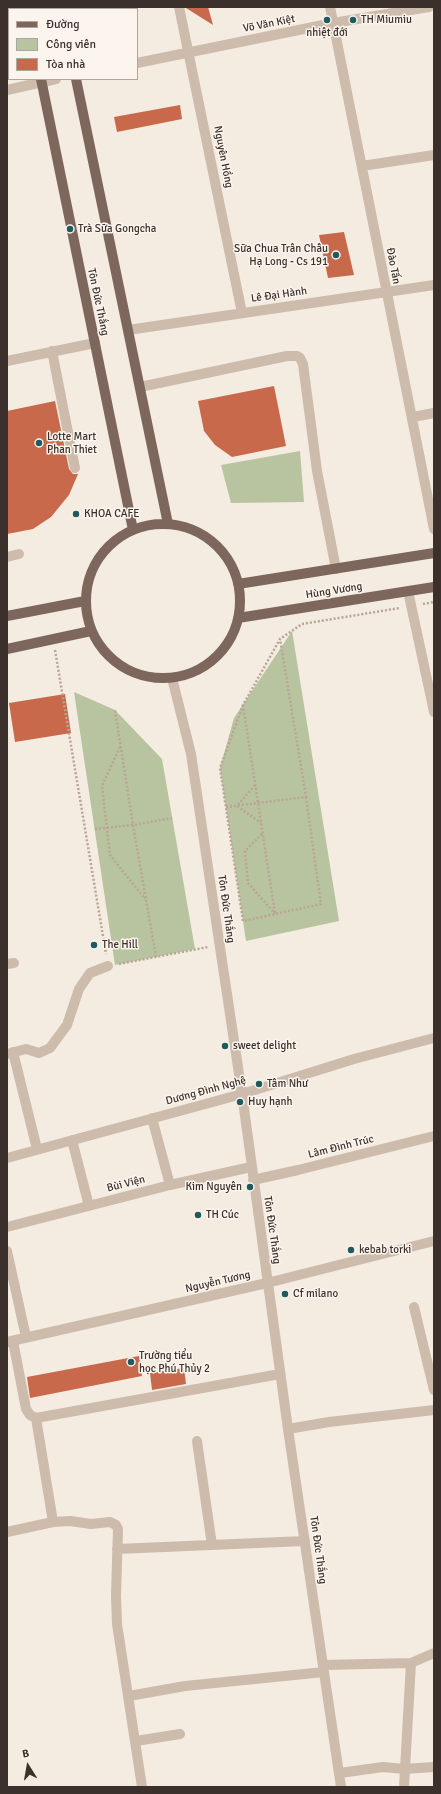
<!DOCTYPE html>
<meta charset="utf-8">
<style>
body{margin:0}
#map{position:relative;width:441px;height:1794px;overflow:hidden;background:#f4ebe1;font-family:Signika,sans-serif}
canvas{display:block}
.frame{position:absolute;inset:0;border:8px solid #3b302b;pointer-events:none}
.legend{position:absolute;left:8px;top:8px;width:130px;height:72px;box-sizing:border-box;background:#fbf5ee;border:1px solid #aea6a0;margin:0;padding:5px 7px;list-style:none;font-size:12px;color:#3b302b}
.legend li{display:flex;align-items:center;gap:8px;height:20px}
.legend b{width:20px;border:1px solid #aea6a0}
.north{position:absolute;left:8px;top:1746px;width:40px;height:40px;-webkit-text-stroke:3px #fbf5ee;paint-order:stroke;rotate:349deg;font-size:11px;font-weight:700;line-height:16px;text-align:center;color:#3b302b}
.north::after{content:'';display:block;margin:auto;width:14px;height:18px;background:#3b302b;clip-path:polygon(50% 0,100% 100%,50% 72%,0 100%)}
</style>
<div id="map">
<canvas width="441" height="1794"></canvas>
<div class="frame"></div>
<ul class="legend">
<li><b style="height:5px;background:#7d675c"></b>Đường</li>
<li><b style="height:11px;background:#b8c4a0"></b>Công viên</li>
<li><b style="height:11px;background:#c8694b"></b>Tòa nhà</li>
</ul>
<div class="north">B</div>
</div>
<script>
const g = document.querySelector('canvas').getContext('2d');
g.lineJoin = 'round';
function fill(path, color) { g.fillStyle = color; g.fill(path, 'evenodd'); }
const shape = rows => new Path2D(rows.map(r => 'M' + r).join(''));
function trace(path, color, width, dash) { g.strokeStyle = color; g.lineWidth = width; g.lineCap = dash ? 'butt' : 'round'; g.setLineDash(dash || []); g.stroke(path); }
function drawText(font, color, halo, rows, align = 'center') {
  g.font = font + ' Signika,sans-serif'; g.lineWidth = 3; g.setLineDash([]); g.textBaseline = 'middle'; g.strokeStyle = halo; g.fillStyle = color; for (const [text, x, y, turn = 0] of rows) {
    g.save(); g.translate(x, y); g.rotate((+turn || 0) * Math.PI / 180); g.textAlign = isNaN(turn) ? turn : align; if (halo) g.strokeText(text, 0, 0); g.fillText(text, 0, 0); g.restore();
  }
}
const green = shape([
 [300,451,304,502,231,503,221,465],
 [292,631,339,921,246,941,220,768,234,718],
 [74,692,115,710,162,759,195,949,115,965]
]);
const building = shape([
 [186,7,208,7,213,25,186,8],
 [180,105,182,119,117,132,114,117],
 [344,232,354,275,328,278,319,235],
 [274,386,286,446,232,457,215,445,204,431,198,401],
 [55,401,69,469,73,474,78,474,69,495,51,517,33,529,7,534,7,411],
 [65,694,71,733,15,742,9,703],
 [139,1356,142,1376,30,1398,27,1377],
 [184,1368,186,1384,152,1390,150,1373]
]);
const path = shape([
 [423,604,434,602],
 [55,650,106,954],
 [243,705,275,914],
 [120,747,102,786,110,855,145,899],
 [255,785,237,806,261,823],
 [306,797,321,904,243,921,220,768,243,705,280,639,302,624,400,608],
 [226,807,306,797,280,639],
 [95,829,133,825,115,710],
 [262,834,245,851,248,883,275,914],
 [156,957,133,825,172,818],
 [119,964,208,947]
]);
const minor = shape([
 [179,7,242,313],
 [330,7,434,529],
 [137,63,333,23,429,7],
 [7,90,56,79],
 [362,166,434,155],
 [128,330,434,285],
 [52,351,75,468],
 [7,361,95,343],
 [140,387,287,356,297,356,300,358,303,364,317,471,336,569],
 [413,417,434,413],
 [7,557,19,554],
 [408,591,434,712],
 [172,678,191,754,242,1094,288,1429,341,1787],
 [7,964,14,963],
 [13,1052,37,1149],
 [7,1054,26,1049,39,1053,50,1048,67,1025,79,989,90,973,108,966],
 [152,1118,170,1185],
 [72,1140,89,1206],
 [7,1158,242,1094,354,1059,434,1038],
 [253,1180,298,1170,434,1136],
 [7,1227,170,1185,251,1167],
 [7,1251,26,1337],
 [414,1307,434,1390],
 [13,1341,26,1409,30,1415,36,1418,280,1374],
 [7,1342,267,1283,434,1241],
 [36,1418,53,1522],
 [288,1429,329,1422,434,1410],
 [197,1441,212,1545],
 [7,1532,53,1522,70,1521,91,1524,110,1522,116,1525,118,1529,116,1596,117,1624,142,1787],
 [117,1549,305,1541],
 [323,1665,411,1663,434,1653],
 [129,1696,185,1686,324,1672],
 [136,1741,180,1734],
 [340,1773,383,1767,404,1769,434,1767],
 [404,1787,411,1663]
]);
const major = shape([
 [26,7,26,9],
 [62,7,62,9],
 [41,79,133,530],
 [76,79,168,524],
 '86 601a77 77 0 1 1 154 0a77 77 0 1 1-154 0Z',
 [238,584,434,553],
 [7,616,85,601],
 [238,618,434,587],
 [7,649,91,631]
]);
const markers = [
 [327,20,4,"#1f5a5e"],
 [353,20,4,"#1f5a5e"],
 [70,229,4,"#1f5a5e"],
 [336,255,4,"#1f5a5e"],
 [39,443,4,"#1f5a5e"],
 [76,514,4,"#1f5a5e"],
 [94,945,4,"#1f5a5e"],
 [225,1046,4,"#1f5a5e"],
 [259,1084,4,"#1f5a5e"],
 [240,1102,4,"#1f5a5e"],
 [250,1187,4,"#1f5a5e"],
 [198,1215,4,"#1f5a5e"],
 [351,1250,4,"#1f5a5e"],
 [285,1294,4,"#1f5a5e"],
 [131,1362,4,"#1f5a5e"]
];
const poiNames = [
 ["TH Miumiu",361,20],
 ["nhiệt đới",327,33,"center"],
 ["Trà Sữa Gongcha",78,229],
 ["Sữa Chua Trân Châu",328,249,"right"],
 ["Hạ Long - Cs 191",328,262,"right"],
 ["Lotte Mart",47,437],
 ["Phan Thiet",47,450],
 ["KHOA CAFE",84,514],
 ["The Hill",102,945],
 ["sweet delight",233,1046],
 ["Tâm Như",267,1084],
 ["Huy hạnh",248,1102],
 ["Kim Nguyên",242,1187,"right"],
 ["TH Cúc",206,1215],
 ["kebab torki",359,1250],
 ["Cf milano",293,1294],
 ["Trường tiểu",139,1356],
 ["học Phú Thủy 2",139,1369]
];
const streetNames = [
 ["Võ Văn Kiệt",269,24,-11],
 ["Nguyên Hồng",223,157,79],
 ["Đào Tấn",393,266,79],
 ["Lê Đại Hành",279,295,-8],
 ["Tôn Đức Thắng",98,302,78],
 ["Hùng Vương",334,591,-9],
 ["Tôn Đức Thắng",226,909,82],
 ["Dương Đình Nghệ",206,1091,-15],
 ["Lâm Đình Trúc",341,1147,-14],
 ["Bùi Viện",126,1184,-14],
 ["Tôn Đức Thắng",272,1230,82],
 ["Nguyễn Tương",218,1282,-13],
 ["Tôn Đức Thắng",318,1550,82]
];
fill(green, '#b8c4a0');
fill(building, '#c8694b');
trace(path, '#b9a596', 2.5, [2, 2]);
trace(minor, '#cdbbac', 10);
trace(major, '#7d675c', 10);
for (const [x, y, r, color] of markers) { const dot = new Path2D(); dot.arc(x, y, r, 0, 2 * Math.PI); g.fillStyle = color; g.fill(dot); trace(dot, '#fbf5ee', 1.5); }
drawText('11px', '#3b302b', '#fbf5ee', poiNames, 'left');
drawText('11px', '#3b302b', '#fbf5ee', streetNames);
</script>
